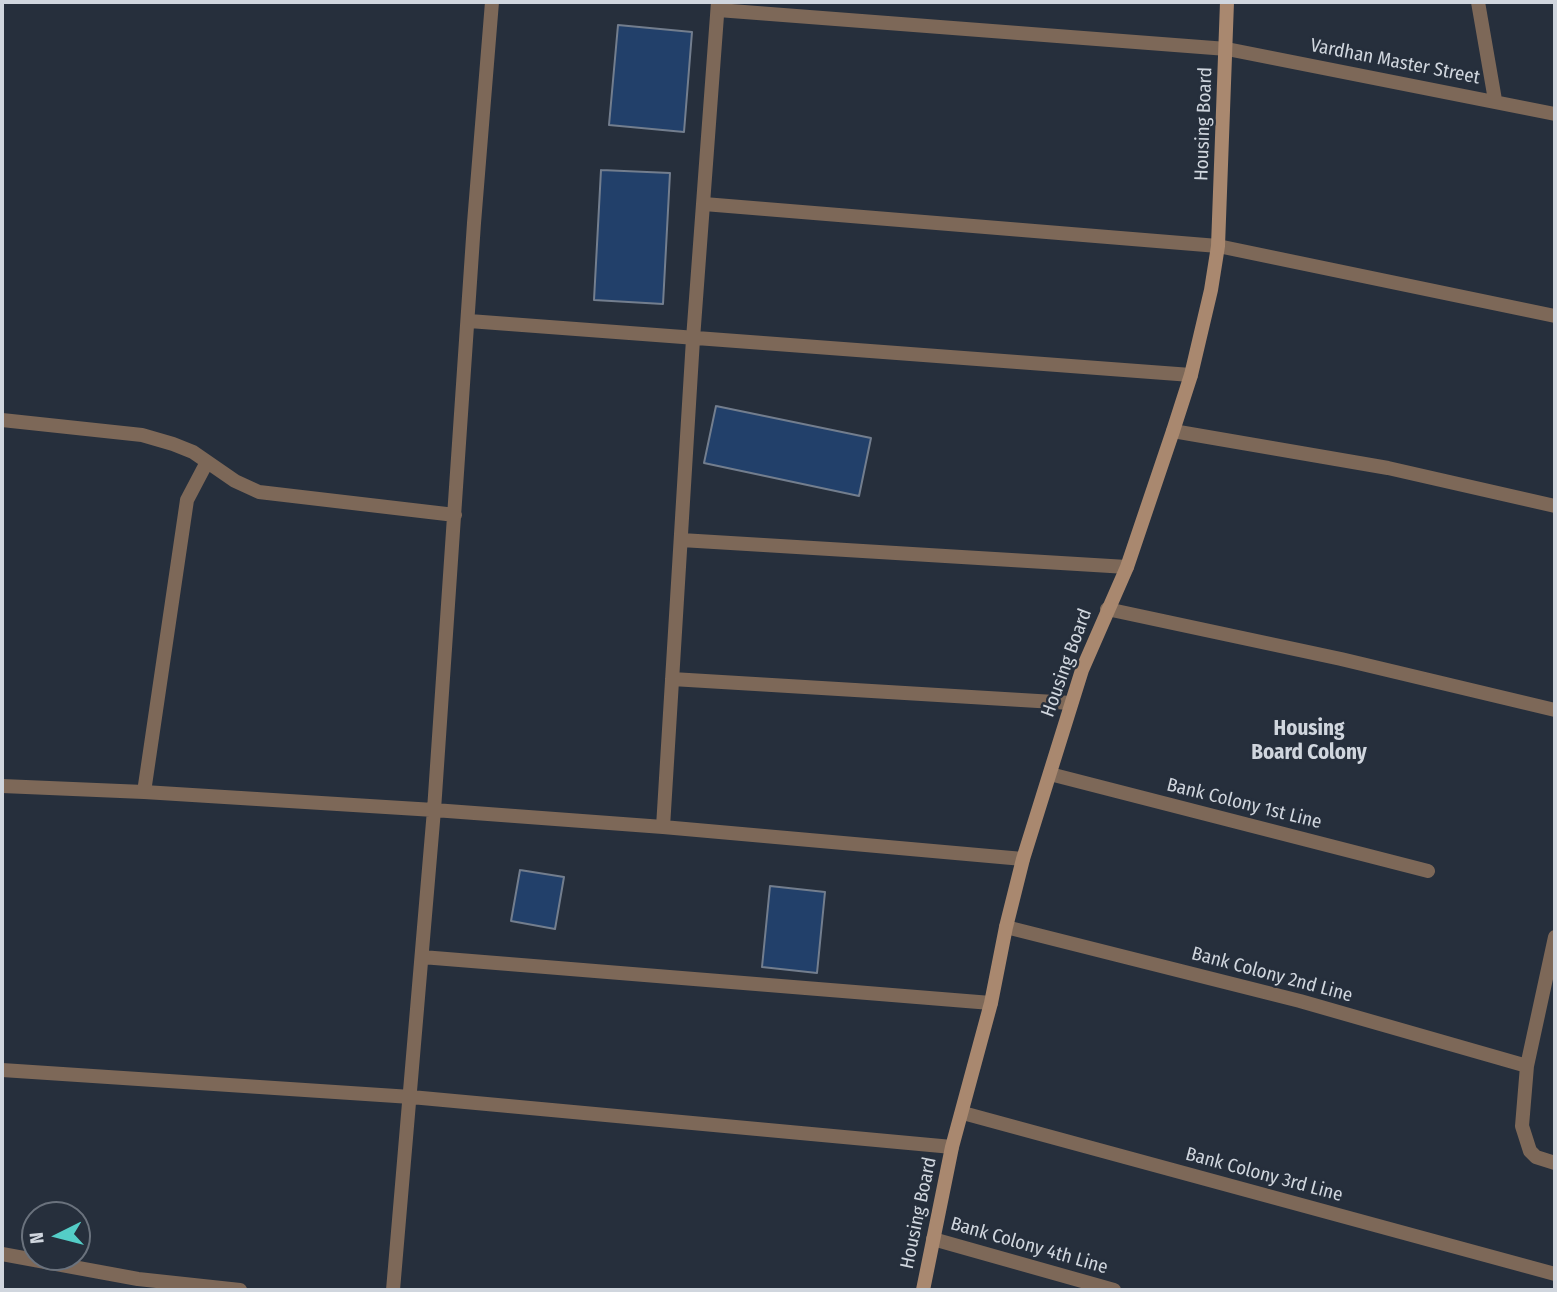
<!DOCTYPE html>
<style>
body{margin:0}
#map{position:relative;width:1557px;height:1292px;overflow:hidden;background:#262f3c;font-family:"Fira Sans Condensed",sans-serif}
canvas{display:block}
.frame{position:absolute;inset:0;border:4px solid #d0d6de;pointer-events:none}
.north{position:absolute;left:21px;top:1201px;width:70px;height:70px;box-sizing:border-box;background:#262f3c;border:2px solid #6a727d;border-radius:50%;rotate:264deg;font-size:19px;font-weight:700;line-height:28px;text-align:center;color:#d0d6de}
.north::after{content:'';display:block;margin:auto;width:24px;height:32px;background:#54cdc7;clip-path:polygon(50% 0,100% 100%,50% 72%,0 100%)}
</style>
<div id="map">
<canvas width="1557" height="1292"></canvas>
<div class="frame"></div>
<div class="north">N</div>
</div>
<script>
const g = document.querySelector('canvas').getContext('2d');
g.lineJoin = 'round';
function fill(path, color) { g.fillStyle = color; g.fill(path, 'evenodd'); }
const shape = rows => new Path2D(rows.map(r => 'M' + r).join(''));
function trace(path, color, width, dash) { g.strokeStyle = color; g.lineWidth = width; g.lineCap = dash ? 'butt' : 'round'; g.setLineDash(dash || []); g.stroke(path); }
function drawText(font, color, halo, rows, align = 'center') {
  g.font = font + ' "Fira Sans Condensed",sans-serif'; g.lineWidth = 5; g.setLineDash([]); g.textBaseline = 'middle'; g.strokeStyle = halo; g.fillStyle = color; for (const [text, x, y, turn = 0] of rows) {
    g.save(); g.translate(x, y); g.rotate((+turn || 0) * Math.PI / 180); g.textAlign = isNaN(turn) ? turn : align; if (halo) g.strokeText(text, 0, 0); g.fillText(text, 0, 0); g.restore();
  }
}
const building = shape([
 [618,25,692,32,684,132,609,125,618,25],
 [601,170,670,173,663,304,594,300,601,170],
 [716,406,871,438,859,496,704,463,716,406],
 [520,870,564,877,555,929,511,921,520,870],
 [770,886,825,892,817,973,762,967,770,886]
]);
const minor = shape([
 [1478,2,1495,100],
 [718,10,1227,49,1555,114],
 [704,204,1218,246,1555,316],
 [469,321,1191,375],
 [2,420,142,435,173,444,193,452,235,481,259,492,455,515],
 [1173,431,1388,468,1555,506],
 [681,540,1127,567],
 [1107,609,1341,659,1555,710],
 [672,679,1071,703],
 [1050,774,1428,871],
 [2,786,144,792,434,810,663,827,1023,859],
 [144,792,187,500,207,462],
 [663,827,693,339,718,2],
 [1006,927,1300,1001,1527,1066],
 [1555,937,1527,1066,1522,1126,1530,1151,1536,1157,1555,1163],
 [422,957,991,1003],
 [2,1070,411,1097,952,1147],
 [963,1113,1555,1274],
 [933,1239,1114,1290],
 [2,1254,138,1279,240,1290],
 [393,1290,434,810,474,223,492,2]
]);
const secondary = shape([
 [923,1290,952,1147,991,1003,1006,927,1023,859,1082,670,1127,567,1173,431,1191,375,1211,290,1218,246,1227,2]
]);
const streetNames = [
 ["Vardhan Master Street",1395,62,11],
 ["Housing Board",1204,124,-88],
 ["Housing Board",1067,663,-70],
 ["Bank Colony 1st Line",1244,804,14],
 ["Bank Colony 2nd Line",1272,975,15],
 ["Bank Colony 3rd Line",1264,1175,15],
 ["Housing Board",919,1213,-78],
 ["Bank Colony 4th Line",1029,1246,16]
];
const neighbourhoodNames = [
 ["Housing",1309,729],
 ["Board Colony",1309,753]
];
fill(building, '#22406a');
trace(building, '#737e8e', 2);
trace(minor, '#7d6858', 14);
trace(secondary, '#a9886f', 14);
drawText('19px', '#d0d6de', '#262f3c', streetNames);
drawText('bold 21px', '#d0d6de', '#262f3c', neighbourhoodNames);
</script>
